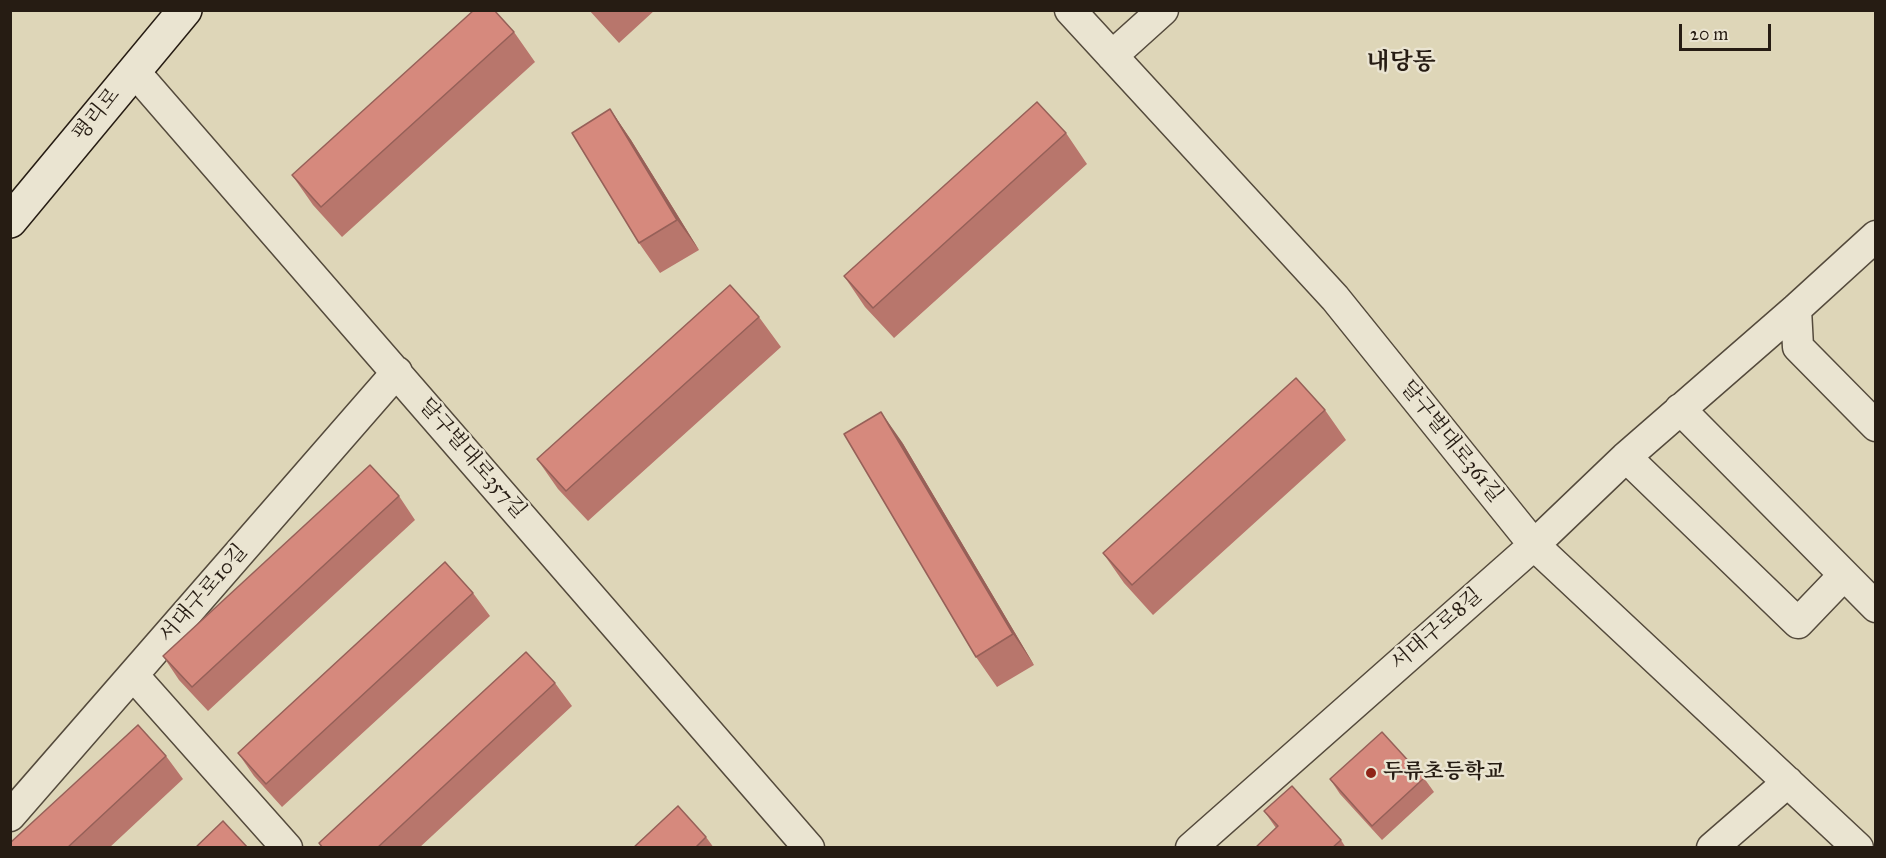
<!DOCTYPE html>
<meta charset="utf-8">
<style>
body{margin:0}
#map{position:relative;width:1886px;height:858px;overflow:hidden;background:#ded6b8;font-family:"IM FELL Great Primer",serif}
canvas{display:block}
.frame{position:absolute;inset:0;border:12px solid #261c13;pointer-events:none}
.scale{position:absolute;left:1679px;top:24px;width:92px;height:27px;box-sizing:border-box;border:3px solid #261c13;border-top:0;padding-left:8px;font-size:18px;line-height:21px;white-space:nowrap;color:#261c13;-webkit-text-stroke:4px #eae4d1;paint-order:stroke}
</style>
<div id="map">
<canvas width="1886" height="858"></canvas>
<div class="frame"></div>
<div class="scale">20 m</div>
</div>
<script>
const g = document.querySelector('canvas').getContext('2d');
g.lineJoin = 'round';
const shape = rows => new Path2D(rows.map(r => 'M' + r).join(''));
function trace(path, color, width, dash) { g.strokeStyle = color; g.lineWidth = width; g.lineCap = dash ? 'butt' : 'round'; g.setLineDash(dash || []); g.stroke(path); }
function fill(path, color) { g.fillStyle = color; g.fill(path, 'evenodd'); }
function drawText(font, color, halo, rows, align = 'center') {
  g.font = font + ' "IM FELL Great Primer","Noto Serif KR",serif'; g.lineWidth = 5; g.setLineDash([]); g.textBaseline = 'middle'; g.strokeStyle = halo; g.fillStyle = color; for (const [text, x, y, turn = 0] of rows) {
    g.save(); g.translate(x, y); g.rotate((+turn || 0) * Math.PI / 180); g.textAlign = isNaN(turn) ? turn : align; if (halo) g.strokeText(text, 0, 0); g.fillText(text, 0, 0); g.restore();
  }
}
const minor = shape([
 [1070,10,1335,298,1534,545,1858,848],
 [1112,56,1163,10],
 [134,71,809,848],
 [1796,309,1798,347,1876,426],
 [1680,409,1876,607],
 [1626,457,1798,623,1844,575],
 [133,675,287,848],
 [10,816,397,372],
 [1191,848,1534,545,1626,457,1796,309,1876,236],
 [1712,848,1788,782]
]);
const secondary = shape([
 [10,221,185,10]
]);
const wall = shape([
 [589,10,655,10,619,43],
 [514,32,535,62,342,237,313,205,292,175],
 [610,109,631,140,699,250,660,273,639,243],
 [1066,133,1087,164,894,338,865,307,844,276],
 [759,317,781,347,588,521,558,489,537,459],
 [1325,410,1346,440,1153,615,1124,583,1103,553],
 [902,442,1034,665,997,687,976,657],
 [399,496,415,520,208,711,179,680,163,656],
 [473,593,490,616,282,807,254,776,238,753],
 [555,683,572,706,419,848,322,848,319,843],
 [166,756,183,779,109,848,10,848],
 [1424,778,1434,792,1382,840,1340,794,1330,779],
 [1264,811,1341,840,1346,848,1255,848,1276,828],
 [706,837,714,848,633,848]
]);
const shadedWall = shape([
 [610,109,631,140,699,250,677,220],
 [881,412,902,442,1034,665,1013,634]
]);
const building = shape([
 [474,10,494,10,514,32,321,207,292,175,474,10],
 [1037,102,1066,133,873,308,844,276,1037,102],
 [610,109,677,220,639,243,572,133,610,109],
 [730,285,759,317,566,491,537,459,730,285],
 [1296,378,1325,410,1132,585,1103,553,1296,378],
 [881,412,1013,634,976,657,844,434,881,412],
 [370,465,399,496,192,687,163,656,370,465],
 [445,562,473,593,266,784,238,753,445,562],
 [526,652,555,683,377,848,323,848,319,843,526,652],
 [138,725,166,756,67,848,10,848,10,843,138,725],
 [1382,732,1424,778,1372,826,1330,779,1382,732],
 [1292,786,1341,840,1332,848,1255,848,1278,826,1264,811,1292,786],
 [678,806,706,837,695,848,633,848,678,806],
 [223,821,248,848,195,848,223,821]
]);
const markers = [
 [1371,773,6,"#8f2418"]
];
const streetNames = [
 ["평리로",97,115,-51],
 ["달구벌대로361길",1451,442,51],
 ["달구벌대로357길",472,459,49],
 ["서대구로10길",204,594,-49],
 ["서대구로8길",1437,630,-41]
];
const poiNames = [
 ["두류초등학교",1383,773]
];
const quarterNames = [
 ["내당동",1401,63]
];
trace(minor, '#544a3c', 33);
trace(secondary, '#261c13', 36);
trace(minor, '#eae4d1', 30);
trace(secondary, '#eae4d1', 33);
fill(wall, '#b8766c');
fill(shadedWall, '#966058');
fill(building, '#d6897d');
trace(building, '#966058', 1.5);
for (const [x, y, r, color] of markers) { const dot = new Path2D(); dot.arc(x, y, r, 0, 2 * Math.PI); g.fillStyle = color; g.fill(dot); trace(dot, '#eae4d1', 2); }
drawText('21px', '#261c13', '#eae4d1', streetNames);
drawText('bold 21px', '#261c13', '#eae4d1', poiNames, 'left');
drawText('bold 24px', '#261c13', '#eae4d1', quarterNames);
</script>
